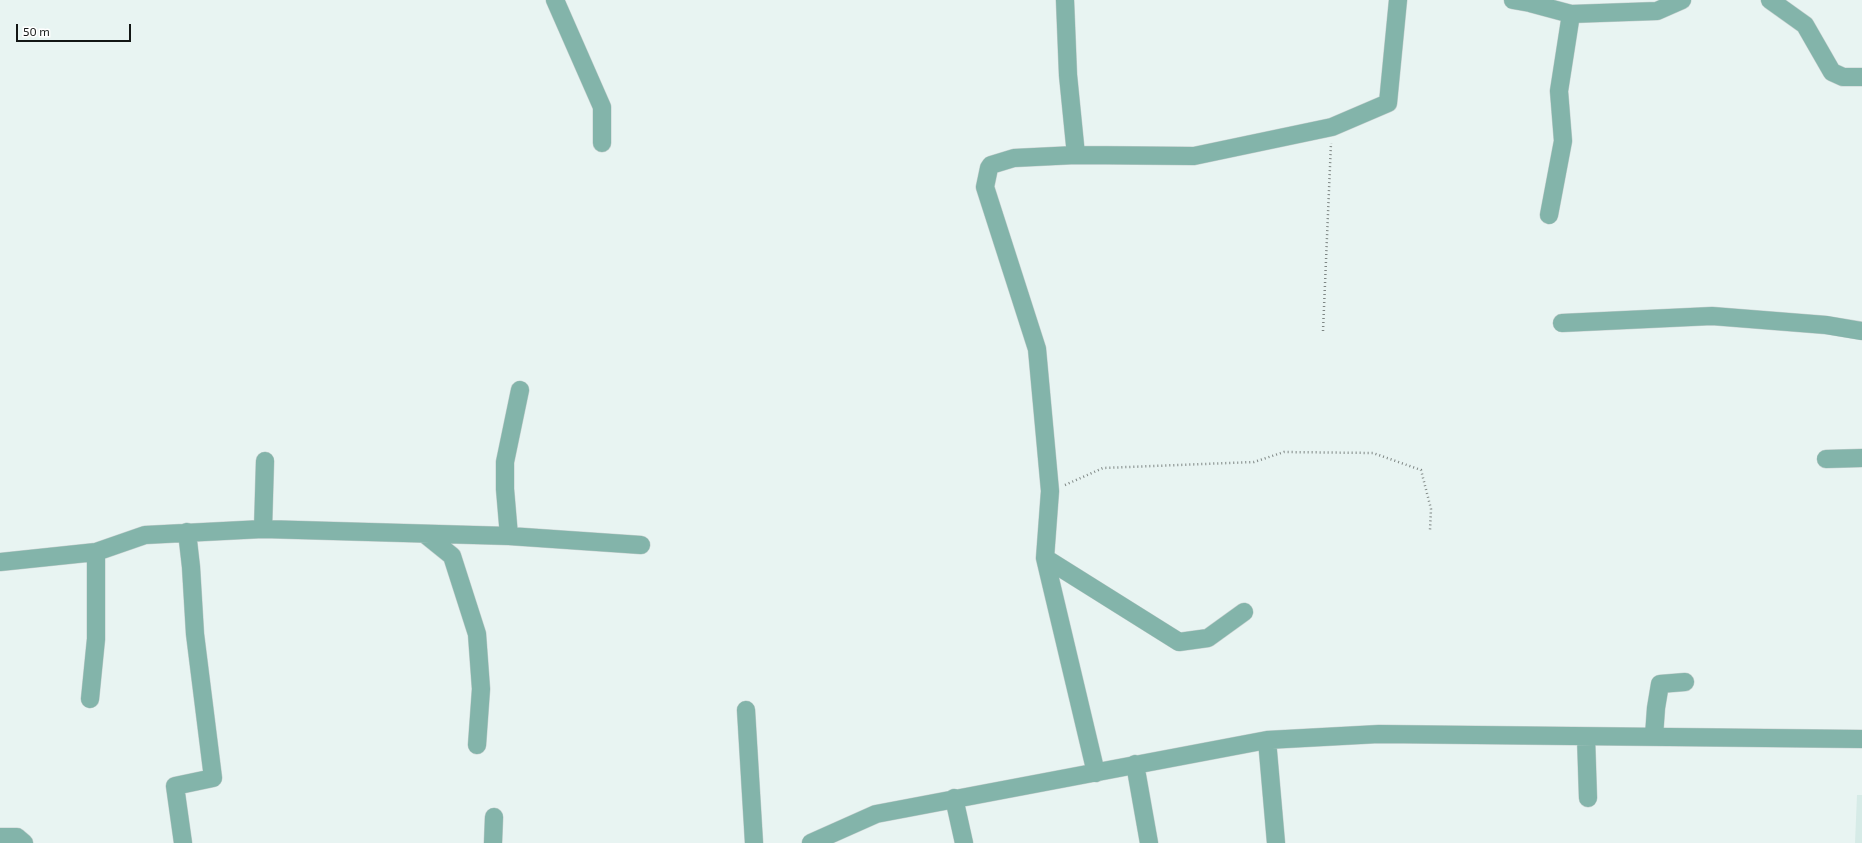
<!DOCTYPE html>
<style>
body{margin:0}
#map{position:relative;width:1862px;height:843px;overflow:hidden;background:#e8f4f2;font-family:"Exo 2",sans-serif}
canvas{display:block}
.scale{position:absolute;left:16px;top:24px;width:115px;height:18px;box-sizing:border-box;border:2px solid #121615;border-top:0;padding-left:5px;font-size:12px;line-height:14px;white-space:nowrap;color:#121615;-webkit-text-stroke:3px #fff;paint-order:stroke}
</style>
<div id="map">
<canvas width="1862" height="843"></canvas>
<div class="scale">50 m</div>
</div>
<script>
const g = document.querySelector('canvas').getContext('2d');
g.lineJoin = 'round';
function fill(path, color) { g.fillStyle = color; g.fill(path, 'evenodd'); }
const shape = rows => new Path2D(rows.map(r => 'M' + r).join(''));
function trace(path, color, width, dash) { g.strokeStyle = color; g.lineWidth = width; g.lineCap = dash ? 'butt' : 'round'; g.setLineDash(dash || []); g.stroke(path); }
const built = shape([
 [1857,795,1862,795,1862,843,1855,843]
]);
const path = shape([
 [1323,331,1331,143],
 [1065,485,1103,468,1254,462,1284,452,1373,453,1421,470,1431,509,1430,530]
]);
const minor = shape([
 [555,0,602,107,602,143],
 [1065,0,1068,75,1076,155],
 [1513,0,1530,3,1571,14,1657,11,1682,0],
 [1770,0,1805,25,1832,72,1843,77,1862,77],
 [1549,215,1563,141,1559,91,1571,14],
 [1562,323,1712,316,1826,325,1862,331],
 [1826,459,1862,458],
 [263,529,265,461],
 [426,535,452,556,477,634,481,689,477,745],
 [509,536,505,489,505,462,520,390],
 [1045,558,1179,642,1208,638,1244,612],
 [0,562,96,552,145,535,263,529,509,536,641,545],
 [90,699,96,639,96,552],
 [746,710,754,843],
 [1654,736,1656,708,1660,684,1685,682],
 [1586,737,1588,798],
 [1267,740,1276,843],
 [1135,764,1149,843],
 [1096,773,1045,558,1050,491,1037,349,985,187,989,168,991,165,1014,158,1076,155,1194,156,1332,127,1388,103,1398,0],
 [954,798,964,843],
 [0,837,17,837,24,843],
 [183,843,175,786,213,778,195,634,191,567,187,532],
 [493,843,494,817],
 [811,843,876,814,1267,740,1379,734,1862,739]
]);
fill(built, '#d6ebe7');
trace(minor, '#c6d0cf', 19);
trace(path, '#7e8684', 2.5, [1, 3]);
trace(minor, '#83b4aa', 18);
</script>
